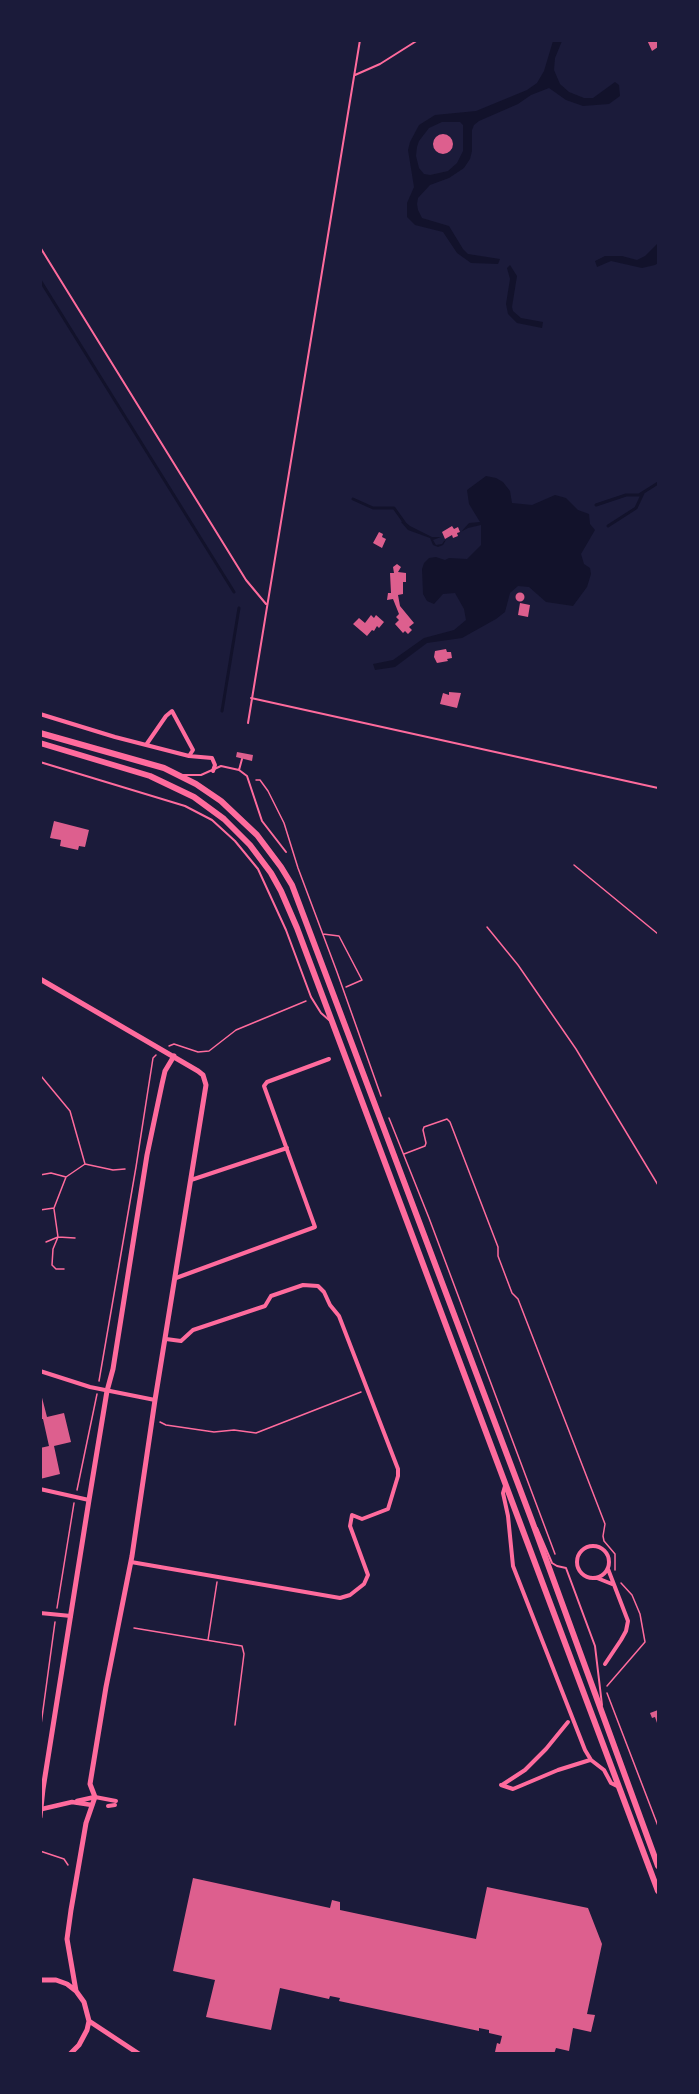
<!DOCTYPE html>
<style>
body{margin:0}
#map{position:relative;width:699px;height:2094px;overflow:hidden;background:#1b1b3a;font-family:"Space Grotesk",sans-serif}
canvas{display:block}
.frame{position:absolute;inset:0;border:42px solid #1b1b3a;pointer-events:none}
</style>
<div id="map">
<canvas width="699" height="2094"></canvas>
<div class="frame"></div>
</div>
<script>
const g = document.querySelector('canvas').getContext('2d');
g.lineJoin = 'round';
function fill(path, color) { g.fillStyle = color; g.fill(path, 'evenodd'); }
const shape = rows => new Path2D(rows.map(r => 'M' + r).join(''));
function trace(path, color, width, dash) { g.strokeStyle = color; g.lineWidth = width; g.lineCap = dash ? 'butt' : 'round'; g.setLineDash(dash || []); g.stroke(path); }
const water = shape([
 [553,41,562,41,555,58,554,70,560,84,569,92,584,98,593,98,615,82,619,85,620,96,609,104,583,106,566,100,549,88,531,95,518,104,479,121,474,125,472,130,472,151,470,159,464,168,449,178,430,185,418,198,417,204,418,210,422,218,449,226,463,249,468,254,500,259,498,264,471,263,457,253,443,232,415,225,407,217,407,203,414,187,408,150,410,142,419,125,435,115,476,111,527,90,537,83,544,71],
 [442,122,460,122,463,125,463,151,457,163,448,171,430,175,424,174,419,168,416,156,417,147,419,141,429,128],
 [658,243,658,263,655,265,642,268,611,261,597,267,595,261,605,256,622,256,637,260,645,256],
 [510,265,517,276,512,307,513,311,521,318,543,322,542,328,517,323,508,314,506,304,510,279,507,268],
 [486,476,496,478,503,482,510,491,512,503,532,505,555,495,566,498,578,510,589,514,590,524,595,530,581,554,584,564,590,568,591,574,587,587,573,606,546,602,529,587,518,586,510,593,505,612,496,619,462,638,427,643,395,667,375,670,373,664,393,660,424,638,454,630,466,620,464,609,455,593,443,594,434,604,427,601,423,594,422,569,424,563,429,558,436,557,445,560,449,558,467,559,481,545,481,525,468,528,446,540,443,545,438,547,433,545,430,538,408,530,401,522,404,521,410,526,432,537,441,537,433,540,436,545,442,544,444,541,461,532,469,523,480,522,469,504,467,490]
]);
const stream = shape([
 [40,280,234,592],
 [353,499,373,508,394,508,404,522],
 [596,505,626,495,639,495,658,483],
 [608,526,636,508,643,493],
 [222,711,239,608]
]);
const building = shape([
 [647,40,658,40,658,47,652,51],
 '433 144a10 10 0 1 1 20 0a10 10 0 1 1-20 0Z',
 [452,526,454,529,458,527,460,532,457,533,458,536,453,538,452,535,445,539,442,532],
 [379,532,383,534,382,537,386,539,382,548,373,543],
 [397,564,401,567,398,572,406,573,406,582,403,582,403,594,398,595,400,606,414,623,409,627,412,630,408,634,405,631,403,633,395,624,399,620,396,617,399,614,393,599,387,600,388,593,391,593,390,573,394,573,393,567],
 '515.5 597a4.5 4.5 0 1 1 9 0a4.5 4.5 0 1 1-9 0Z',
 [520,603,530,605,528,617,518,615],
 [371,615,374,618,376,615,384,622,379,628,377,626,374,631,372,630,367,636,353,624,359,618,365,623],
 [446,649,447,652,451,652,452,658,447,659,448,661,437,663,434,657,435,651],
 [449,692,461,693,457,708,440,704,443,693,449,695],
 [237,752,253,755,252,761,236,757],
 [54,821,89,830,85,847,79,846,78,850,60,846,61,840,50,838],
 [40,1390,47,1417,64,1413,71,1442,54,1446,60,1474,40,1479,40,1448,49,1446,43,1419,40,1419],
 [658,1710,658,1726,655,1717,652,1718,650,1713],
 [193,1878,330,1908,332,1900,340,1902,340,1910,476,1939,487,1887,588,1908,602,1944,587,2014,595,2015,591,2032,573,2028,569,2051,556,2048,554,2054,498,2054,495,2052,497,2043,500,2044,502,2036,489,2033,489,2030,479,2028,479,2031,339,2001,340,1998,330,1996,329,1999,280,1988,271,2030,206,2017,215,1980,173,1971]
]);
const path = shape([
 [256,780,260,780,268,791,284,823,298,868,337,972,381,1096],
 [574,865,658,934],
 [487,927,518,965,576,1049,658,1185],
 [323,934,339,936,362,980,346,987],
 [40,1046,41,1076,70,1111,85,1164,113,1170,125,1169],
 [169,1046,174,1044,198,1052,209,1051,236,1030,306,1001],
 [389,1118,429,1218,555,1554],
 [404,1154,425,1146,426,1143,423,1130,424,1127,447,1119,450,1122,498,1247,498,1256,512,1293,518,1299,605,1524,603,1536,604,1541,615,1554,615,1570],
 [40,1175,51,1173,66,1177,85,1164],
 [40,1210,54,1208,66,1177],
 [46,1242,58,1237,54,1209],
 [64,1269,56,1269,52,1265,53,1249,58,1237,75,1238],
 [99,1381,136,1167,153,1058,156,1055],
 [160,1422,166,1425,214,1432,234,1430,256,1433,361,1392],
 [77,1490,97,1394],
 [57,1608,74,1503],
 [134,1628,242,1646,244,1654,235,1725],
 [208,1640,217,1582],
 [607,1686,645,1642,640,1614,632,1595,621,1583],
 [607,1693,658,1826],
 [40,1732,55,1622],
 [40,1851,64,1859,68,1865]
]);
const service = shape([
 [355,75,380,64,418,40],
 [40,247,246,580,266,604],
 [251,698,658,788],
 [248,723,360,40],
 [40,762,185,806,212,820,235,841,258,869,286,930,311,997,321,1013,329,1020],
 [239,770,242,759],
 [182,775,201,775,221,766,239,770,247,776,262,821,286,852],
 [537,1528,552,1563,557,1566,566,1568,595,1646,602,1705]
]);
const minor = shape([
 [40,714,115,737,189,756,212,758,215,765,213,771],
 [146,745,166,716,172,711,193,750,189,756],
 [191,1180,287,1148],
 [176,1278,315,1227,264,1086,267,1082,329,1059],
 [40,1371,90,1387,155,1400],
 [505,1486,503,1493,508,1516,513,1566,585,1750,591,1760,604,1770,611,1783,619,1787],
 [40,1489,89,1500],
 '577 1562a16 16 0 1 1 32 0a16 16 0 1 1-32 0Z',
 [131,1562,340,1598,350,1595,364,1584,368,1575,350,1526,352,1515,362,1519,388,1509,398,1476,398,1469,339,1316,330,1305,324,1292,318,1286,303,1285,271,1296,265,1306,193,1330,181,1341,166,1339],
 [597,1578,612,1584],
 [40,1613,71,1616],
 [605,1664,621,1640,626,1631,628,1621,608,1569],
 [501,1785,513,1789,558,1770,590,1760],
 [502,1785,525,1770,546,1749,568,1722],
 [95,1797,116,1801],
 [108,1806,115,1805]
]);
const tertiary = shape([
 [77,1801,95,1797],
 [42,1809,72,1802,92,1805]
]);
const secondary = shape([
 [40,979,198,1071,203,1075,206,1085,155,1400,132,1556,106,1687,90,1784,95,1797,86,1823,71,1910,67,1939,76,1991],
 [40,1817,43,1789,89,1500,107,1391,113,1369,147,1155,162,1084,165,1071,174,1056],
 [40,1980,56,1980,67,1984,76,1991,84,2002,89,2021,87,2030,79,2045,70,2054],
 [89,2021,139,2054]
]);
const primary = shape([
 [40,733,164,768,196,784,221,801,257,835,281,867,292,885,532,1521,658,1866],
 [40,743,150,776,194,797,224,819,250,845,271,873,281,891,297,928,658,1891]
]);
fill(water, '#12122b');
trace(stream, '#12122b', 3);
fill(building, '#dd5f8e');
trace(path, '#ff6b9d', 1.5);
trace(service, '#ff6b9d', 2);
trace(minor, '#ff6b9d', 4);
trace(tertiary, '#ff6b9d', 4.5);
trace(secondary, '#ff6b9d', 5);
trace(primary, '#ff6b9d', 6);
</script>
